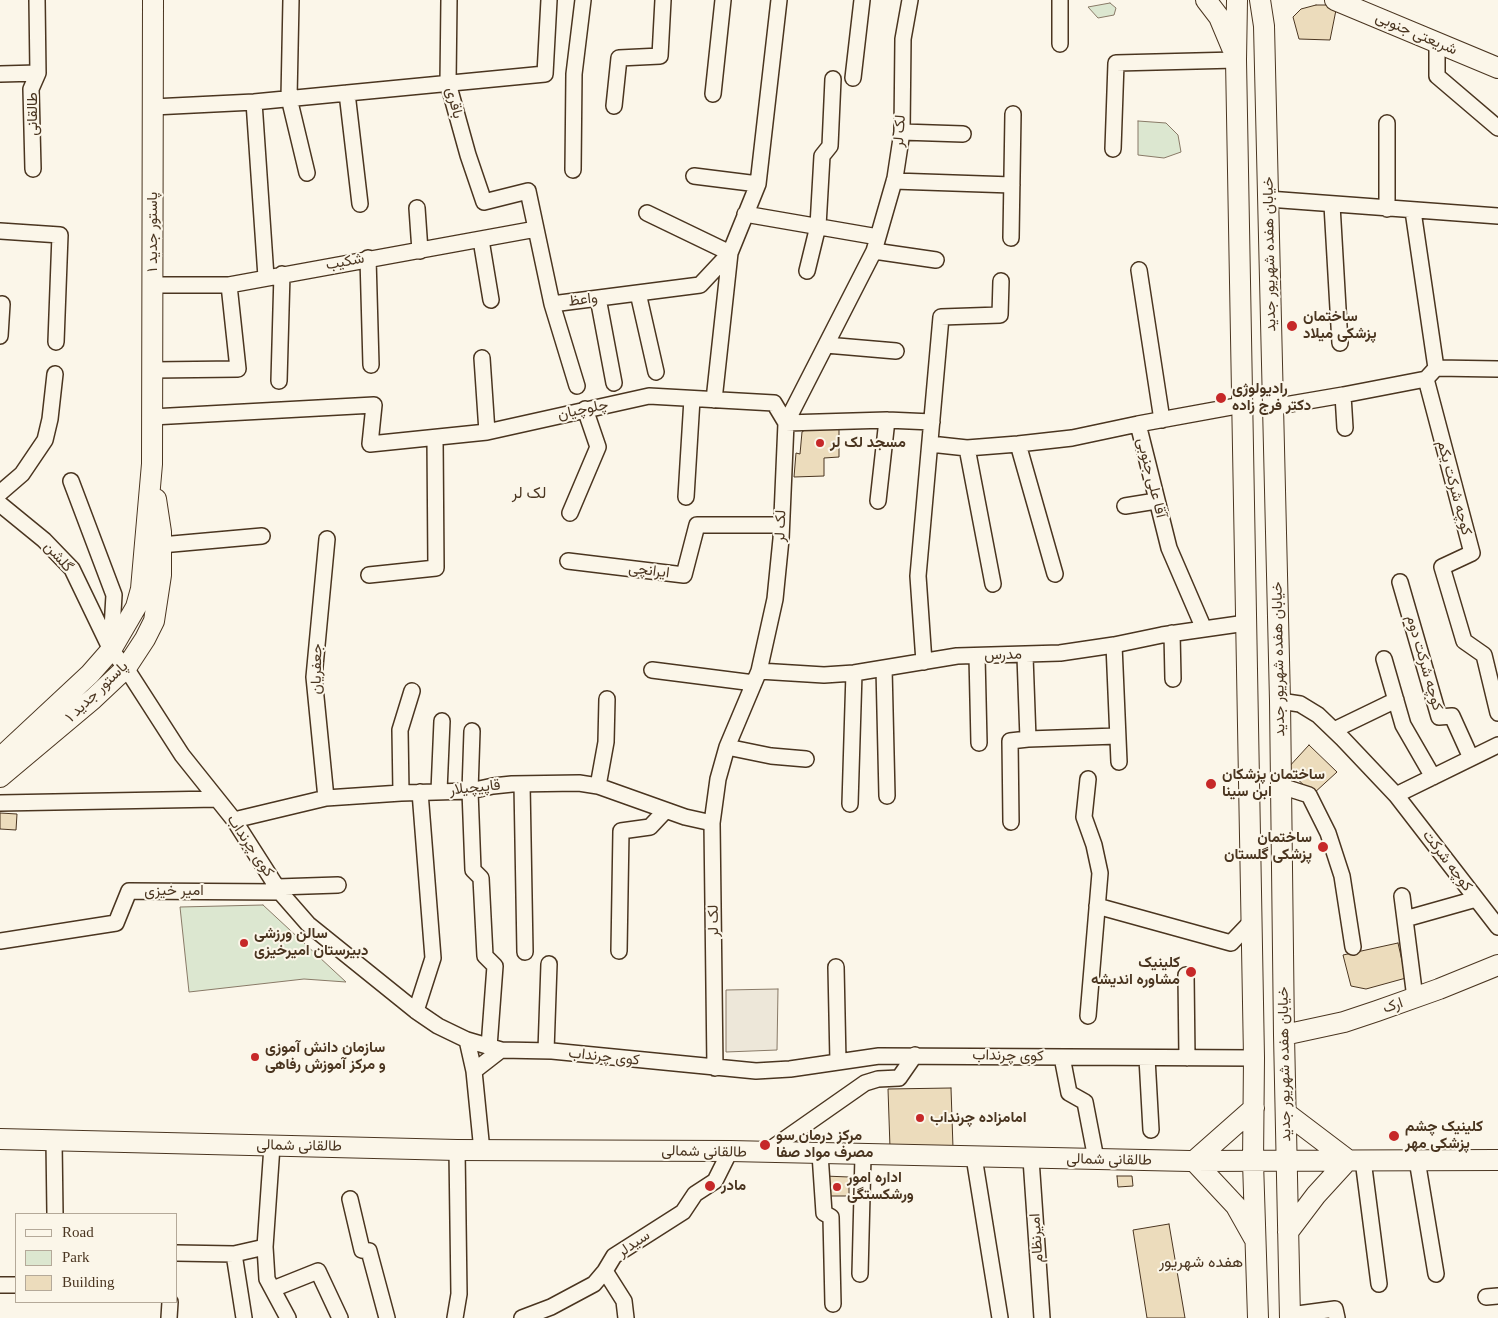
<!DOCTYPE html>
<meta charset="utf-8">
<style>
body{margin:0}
#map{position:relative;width:1498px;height:1318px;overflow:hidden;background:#fbf6e9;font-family:"Times New Roman",serif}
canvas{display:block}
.legend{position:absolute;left:15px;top:1213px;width:162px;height:90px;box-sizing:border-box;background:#fbf6e9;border:1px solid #b4a999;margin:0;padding:6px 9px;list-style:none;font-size:15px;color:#4a3520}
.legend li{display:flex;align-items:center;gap:10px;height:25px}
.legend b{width:25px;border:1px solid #b4a999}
</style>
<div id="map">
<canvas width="1498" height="1318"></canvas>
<ul class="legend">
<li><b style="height:6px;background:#fbf6e9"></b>Road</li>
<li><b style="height:14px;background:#dce7d0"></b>Park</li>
<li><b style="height:14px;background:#ecdcbc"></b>Building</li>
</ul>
</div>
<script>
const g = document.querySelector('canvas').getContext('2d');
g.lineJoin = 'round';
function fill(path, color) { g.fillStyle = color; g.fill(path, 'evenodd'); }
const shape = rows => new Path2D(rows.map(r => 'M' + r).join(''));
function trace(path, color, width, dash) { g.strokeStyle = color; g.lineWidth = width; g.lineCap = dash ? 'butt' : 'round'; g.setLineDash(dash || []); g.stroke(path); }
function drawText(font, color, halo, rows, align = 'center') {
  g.font = font + ' "Times New Roman",Vazirmatn,serif'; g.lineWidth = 4; g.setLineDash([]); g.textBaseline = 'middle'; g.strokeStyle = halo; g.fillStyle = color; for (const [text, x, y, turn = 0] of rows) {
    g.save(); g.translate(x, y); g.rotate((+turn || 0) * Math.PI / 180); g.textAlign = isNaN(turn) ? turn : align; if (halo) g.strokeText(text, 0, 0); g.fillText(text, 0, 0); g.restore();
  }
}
const green = shape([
 [1110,3,1116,8,1114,15,1098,18,1088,7,1110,3],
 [1138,121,1166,123,1178,135,1181,152,1164,158,1138,155,1138,121],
 [263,905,346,982,304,979,189,992,180,907,263,905]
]);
const parking = shape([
 [778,989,777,1050,726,1052,726,990,778,989]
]);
const building = shape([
 [1316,5,1337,5,1330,40,1299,39,1293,17,1301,9,1316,5],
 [839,425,839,457,824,458,824,476,794,477,796,453,800,454,802,432,809,427,839,425],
 [1309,745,1337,772,1313,794,1287,769,1309,745],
 [0,813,17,814,16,830,0,829,0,813],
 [1398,943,1406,978,1366,989,1351,986,1343,955,1398,943],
 [951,1088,953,1148,890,1148,888,1089,951,1088],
 [824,1176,849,1177,849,1196,825,1196,824,1176],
 [1117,1176,1132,1176,1133,1186,1118,1187,1117,1176],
 [1169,1224,1185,1318,1147,1318,1133,1230,1169,1224]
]);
const minor = shape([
 [291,0,289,98,307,173],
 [449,0,448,83,468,155,484,202,528,191,552,304,700,285,730,253],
 [1437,43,1437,76,1498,128],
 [1060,44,1060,0],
 [0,74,38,73],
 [853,78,862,0],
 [347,93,360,204],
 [713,94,723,0],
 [254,102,266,277],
 [614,106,619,58,660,56,663,0],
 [153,107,254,102,545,74,549,0],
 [902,132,963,134],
 [1113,149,1116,63,1236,60],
 [33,169,31,89,38,73,37,0],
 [573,170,574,74,583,0],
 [694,176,758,184],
 [894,181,1012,185],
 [1268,199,1498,216],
 [1332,205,1340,343],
 [417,208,420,251],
 [1387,209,1387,123],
 [647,213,730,253,758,184,779,0],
 [745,214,878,237],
 [0,231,60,235,56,342],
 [1011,238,1013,114],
 [481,240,491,300],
 [874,251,936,260],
 [368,258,371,365],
 [1139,270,1162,420],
 [807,271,818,226,822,156,830,146,833,79],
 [153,285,229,285,536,229],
 [638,293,656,372],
 [598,298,614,383],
 [552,304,577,386],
 [0,336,2,304],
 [826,345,896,351],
 [482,358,487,432],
 [1436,368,1498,369],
 [153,370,238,369,229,285],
 [1426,379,1472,553,1442,567,1464,641,1484,655,1498,713],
 [279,381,282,274],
 [714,400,730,253],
 [1273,407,1343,395],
 [152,417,374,405,370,444,487,432,649,396,774,403,786,423,887,420,932,422],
 [1345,428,1343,395,1426,379,1436,368,1413,211],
 [930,444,967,448,1018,444,1072,438,1138,424],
 [1018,444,1055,574],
 [967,448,993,584],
 [71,481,114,595,111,646],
 [0,493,22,474,45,440,50,419,55,374],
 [686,497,692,399],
 [878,501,887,420],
 [0,504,44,540,72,569,111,650,126,668,182,755,234,820,280,892,308,924,416,1011,438,1026,467,1040,501,1050,552,1051,756,1071,790,1069,879,1056,1254,1058],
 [1125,506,1156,501],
 [570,513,598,447,585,409],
 [161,545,262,536],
 [568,561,684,575,697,525,781,525],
 [369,575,436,568,435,438],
 [1400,582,1439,717,1452,716,1471,758],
 [1204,629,1169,548,1138,424,1242,405],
 [1172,633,1173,679],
 [1114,645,1119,762],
 [977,656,979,743],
 [1384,659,1403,725,1433,777],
 [924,662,918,576,941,317,1000,315,1001,281],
 [884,668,887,796],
 [652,670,754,683],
 [759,671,824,675,854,673,957,656,1060,653,1114,645,1162,635,1246,623],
 [1280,701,1300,704,1318,715,1343,739,1396,795,1498,927],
 [1334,730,1396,700],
 [472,731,470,791,473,870,481,878,485,956,495,966,489,1047],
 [1028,739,1117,736],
 [727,747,771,756,806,759],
 [522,784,525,952],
 [598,786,606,742,607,699],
 [1281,786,1309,795,1328,833,1342,876,1353,947],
 [439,791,442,721],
 [401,793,400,730,412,691],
 [1396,795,1498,745],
 [326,798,314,677,327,539],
 [0,803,217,799],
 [850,804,854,673],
 [234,820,326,798,401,793,470,791,493,786,512,784,579,783,598,786,685,817,712,823],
 [1011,822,1010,741,1028,739,1025,656],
 [277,887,338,885],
 [1402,896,1415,998],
 [1097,906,1231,943,1251,922],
 [1405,919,1476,899],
 [0,941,116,923,129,891,280,892],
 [619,951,621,831,650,827,665,811],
 [836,967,838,1062],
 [1186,975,1187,1058],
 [416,1011,433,958,420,792],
 [1088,1016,1100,873,1094,845,1084,817,1088,779],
 [467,1040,474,1071,482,1151],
 [546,1051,549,964],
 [1062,1057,1069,1093,1085,1102,1096,1159],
 [1147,1058,1151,1130],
 [715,1068,712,823,718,779,727,747,759,671,775,599,781,539,786,423,874,251,895,178,902,132,903,39,910,0],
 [474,1071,501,1050],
 [54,1141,55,1214],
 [272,1146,265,1247,267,1279,288,1318],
 [765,1153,865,1083,878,1079,899,1078,915,1055],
 [820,1154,824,1213,831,1217,833,1304],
 [974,1157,1000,1318],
 [1031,1159,1042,1318],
 [1363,1160,1379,1284],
 [1417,1160,1436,1274],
 [350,1199,362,1250,369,1251,387,1318],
 [176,1253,234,1254,265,1247],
 [234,1254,244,1318],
 [605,1271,624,1301,626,1318],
 [860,1274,863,1156],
 [0,1285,16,1285],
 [273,1289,318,1271,340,1318],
 [1486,1297,1498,1296],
 [1290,1315,1335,1309,1337,1318],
 [169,1318,170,1302],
 [455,1318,459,1294,457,1150],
 [522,1318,551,1307,594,1284,605,1271,614,1256,683,1212,695,1194,715,1181,730,1151]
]);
const major = shape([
 [1206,0,1219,17,1232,48],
 [1237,0,1236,60,1254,1058,1253,1162,1258,1318],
 [1260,0,1264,26,1280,701,1284,1035,1290,1318],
 [1335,0,1498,68],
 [0,758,90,674,111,650,136,607,141,589,152,464,153,0],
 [0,777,93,699,126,668,145,639,154,621,161,575,161,532,156,499],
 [1284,1035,1344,1022,1377,1011,1439,989,1498,965],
 [1254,1108,1194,1161,1236,1206,1254,1238],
 [1286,1113,1348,1160,1316,1195,1288,1232],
 [0,1139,457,1150,730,1151,1190,1161,1498,1160]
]);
const markers = [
 [1292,326,6,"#c62828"],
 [1221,398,6,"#c62828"],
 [820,443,5,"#c62828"],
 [1211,784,6,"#c62828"],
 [1323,847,6,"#c62828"],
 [244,943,5,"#c62828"],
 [1191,972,6,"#c62828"],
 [255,1057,5,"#c62828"],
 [920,1118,5,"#c62828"],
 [1394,1136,6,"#c62828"],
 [765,1145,6,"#c62828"],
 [710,1186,6,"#c62828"],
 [837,1187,5,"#c62828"]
];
const streetNames = [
 ["شریعتی جنوبی",1416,34,23],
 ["باقری",454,103,76],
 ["طالقانی",33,114,-90],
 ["لک لر",900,131,-86],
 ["پاستور جدید ۱",153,232,-90],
 ["خیابان هفده شهریور جدید",1270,254,-91],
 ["شکیب",345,262,-11],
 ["واعظ",583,300,-7],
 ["چلوچیان",583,410,-12],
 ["آقا علی جنوبی",1151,478,76],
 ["کوچه شرکت یکم",1454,488,75],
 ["لک لر",781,526,-88],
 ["گلشن",58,557,48],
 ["ایرانچی",649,571,7],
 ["مدرس",1003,655,-1],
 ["خیابان هفده شهریور جدید",1279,659,-91],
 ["کوچه شرکت دوم",1424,663,74],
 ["جعفریان",317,669,-89],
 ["پاستور جدید ۱",97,692,-44],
 ["قاپیچیلار",475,788,-6],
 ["کوی چرنداب",250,846,56],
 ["کوچه شرکت",1447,861,53],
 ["امیر خیزی",174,891],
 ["لک لر",714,921,-91],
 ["ارک",1393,1006,-19],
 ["کوی چرنداب",1008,1056,1],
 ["کوی چرنداب",604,1057,6],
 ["خیابان هفده شهریور جدید",1285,1064,-91],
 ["طالقانی شمالی",299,1146,1],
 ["طالقانی شمالی",704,1152,1],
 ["طالقانی شمالی",1109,1160,1],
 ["امیرنظام",1037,1238,-94],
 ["سیدلر",634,1244,-34]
];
const poiNames = [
 ["ساختمان",1303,317],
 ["پزشکی میلاد",1303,334],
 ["رادیولوژی",1232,389],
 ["دکتر فرج زاده",1232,406],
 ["مسجد لک لر",830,443],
 ["ساختمان پزشکان",1222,775],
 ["ابن سینا",1222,792],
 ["ساختمان",1312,838,"right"],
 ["پزشکی گلستان",1312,855,"right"],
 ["سالن ورزشی",254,934],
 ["دبیرستان امیرخیزی",254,951],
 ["کلینیک",1180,963,"right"],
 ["مشاوره اندیشه",1180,980,"right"],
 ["سازمان دانش آموزی",265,1048],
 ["و مرکز آموزش رفاهی",265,1065],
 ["امامزاده چرنداب",930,1118],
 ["کلینیک چشم",1405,1127],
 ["پزشکی مهر",1405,1144],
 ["مرکز درمان سو",776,1136],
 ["مصرف مواد صفا",776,1153],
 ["اداره امور",847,1178],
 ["ورشکستگی",847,1195],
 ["مادر",721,1186]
];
const neighbourhoodNames = [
 ["لک لر",529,494],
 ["هفده شهریور",1201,1263]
];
fill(green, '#dce7d0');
trace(green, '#887966', 1);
fill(parking, '#ede7d9');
trace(parking, '#887966', 1);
fill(building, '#ecdcbc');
trace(building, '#4a3520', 1);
trace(minor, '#4a3520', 18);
trace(major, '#4a3520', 22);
trace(minor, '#fbf6e9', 15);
trace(major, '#fbf6e9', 20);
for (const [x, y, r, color] of markers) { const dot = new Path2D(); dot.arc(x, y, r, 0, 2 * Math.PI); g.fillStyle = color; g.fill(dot); trace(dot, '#fbf6e9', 2); }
drawText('15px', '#4a3520', '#fbf6e9', streetNames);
drawText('bold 15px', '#4a3520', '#fbf6e9', poiNames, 'left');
drawText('16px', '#4a3520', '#fbf6e9', neighbourhoodNames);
</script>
